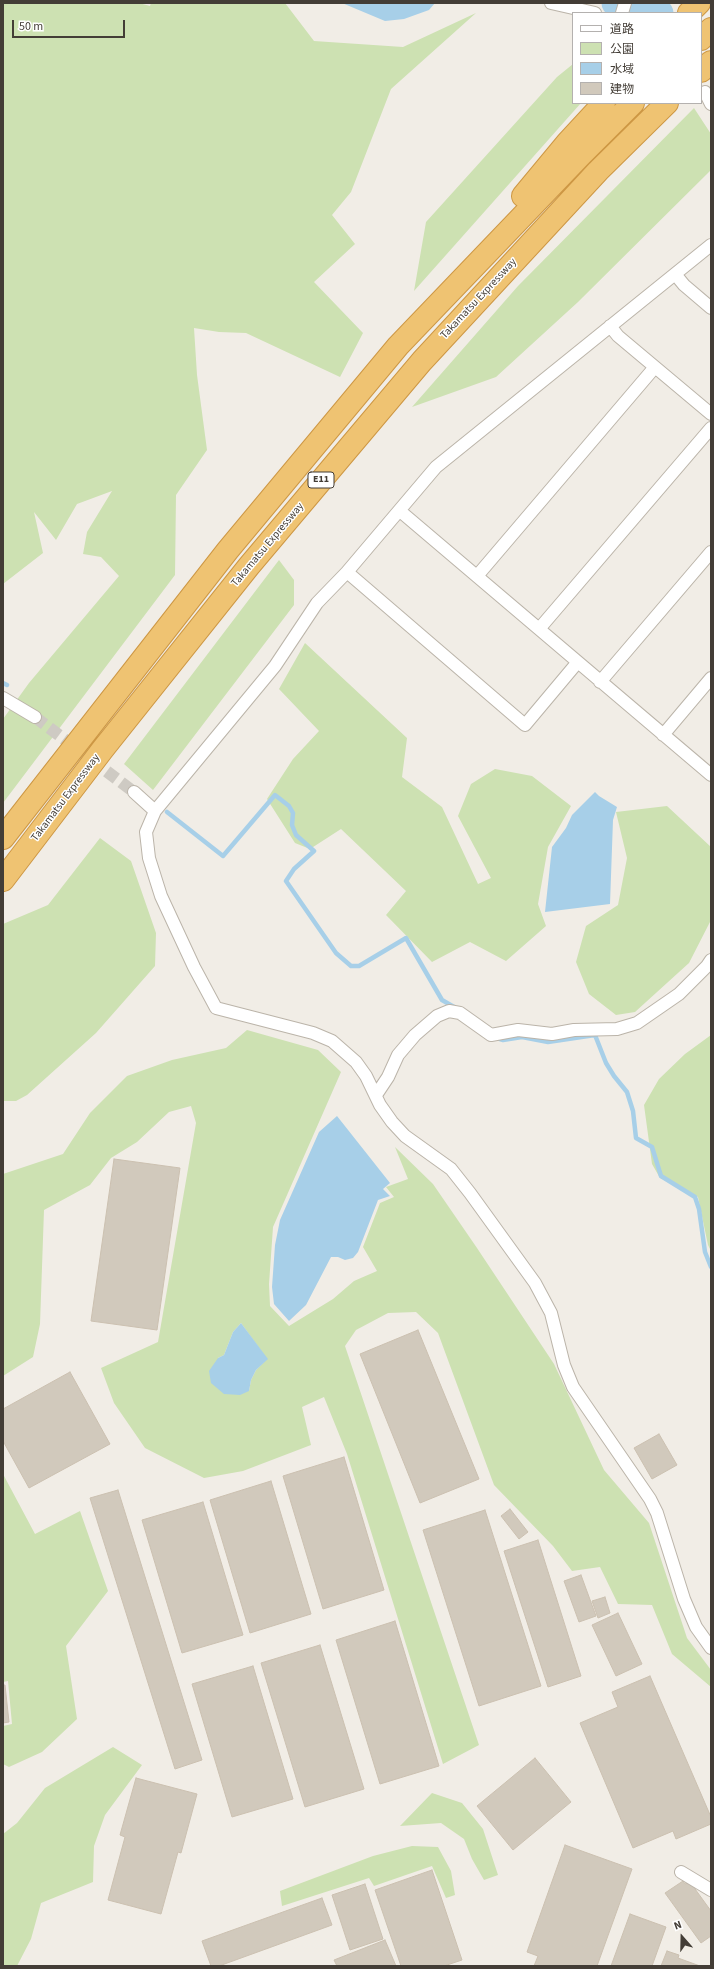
<!DOCTYPE html>
<meta charset="utf-8">
<style>
body{margin:0}
#map{position:relative;width:714px;height:1969px;overflow:hidden;background:#f1ede6;font-family:"Source Sans 3","Noto Sans JP",sans-serif}
canvas{display:block}
.frame{position:absolute;inset:0;border:4px solid #433d36;pointer-events:none}
.legend{position:absolute;left:572px;top:12px;width:130px;height:92px;box-sizing:border-box;background:#fff;border:1px solid #b4b1af;margin:0;padding:5px 7px;list-style:none;font-size:12px;color:#433d36}
.legend li{display:flex;align-items:center;gap:8px;height:20px}
.legend b{width:20px;border:1px solid #b4b1af}
.north{position:absolute;left:662px;top:1917px;width:40px;height:40px;-webkit-text-stroke:3px #fff;paint-order:stroke;rotate:340deg;font-size:11px;font-weight:700;line-height:16px;text-align:center;color:#433d36}
.north::after{content:'';display:block;margin:auto;width:14px;height:18px;background:#433d36;clip-path:polygon(50% 0,100% 100%,50% 72%,0 100%)}
.scale{position:absolute;left:12px;top:20px;width:113px;height:18px;box-sizing:border-box;border:2px solid #433d36;border-top:0;padding-left:5px;font-size:12px;line-height:14px;white-space:nowrap;color:#433d36;-webkit-text-stroke:3px #fff;paint-order:stroke}
</style>
<div id="map">
<canvas width="714" height="1969"></canvas>
<div class="frame"></div>
<ul class="legend">
<li><b style="height:5px;background:#fff"></b>道路</li>
<li><b style="height:11px;background:#cde1b2"></b>公園</li>
<li><b style="height:11px;background:#a7cfe8"></b>水域</li>
<li><b style="height:11px;background:#d1c9bc"></b>建物</li>
</ul>
<div class="north">N</div>
<div class="scale">50 m</div>
</div>
<script>
const g = document.querySelector('canvas').getContext('2d');
g.lineJoin = 'round';
function fill(path, color) { g.fillStyle = color; g.fill(path, 'evenodd'); }
const shape = rows => new Path2D(rows.map(r => 'M' + r).join(''));
function trace(path, color, width, dash) { g.strokeStyle = color; g.lineWidth = width; g.lineCap = dash ? 'butt' : 'round'; g.setLineDash(dash || []); g.stroke(path); }
function drawText(font, color, halo, rows, align = 'center') {
  g.font = font + ' "Source Sans 3",sans-serif'; g.lineWidth = 3; g.setLineDash([]); g.textBaseline = 'middle'; g.strokeStyle = halo; g.fillStyle = color; for (const [text, x, y, turn = 0] of rows) {
    g.save(); g.translate(x, y); g.rotate((+turn || 0) * Math.PI / 180); g.textAlign = isNaN(turn) ? turn : align; if (halo) g.strokeText(text, 0, 0); g.fillText(text, 0, 0); g.restore();
  }
}
const green = shape([
 [3,3,139,3,150,6,151,3,285,3,314,41,403,47,476,13,391,89,351,192,332,215,355,244,314,282,363,333,340,377,246,333,219,332,194,328,197,375,207,450,176,495,175,575,3,803,3,719,29,683,119,576,101,557,83,554,87,532,112,491,77,504,56,540,34,512,43,553,3,584],
 [573,64,573,103,581,103,414,291,426,222,557,77],
 [694,108,711,134,711,170,578,302,496,377,412,407,518,286],
 [279,560,294,580,294,605,153,790,124,764],
 [305,643,407,738,402,777,442,807,478,884,491,878,458,816,471,784,495,769,532,776,571,806,548,847,538,904,546,926,506,961,470,942,432,962,386,915,406,891,341,829,310,849,295,843,267,799,293,759,319,731,279,689],
 [667,806,711,847,711,920,689,963,635,1012,616,1015,589,994,576,962,586,926,618,905,627,858,616,812],
 [100,838,131,861,156,933,155,966,96,1033,27,1095,16,1101,3,1101,3,924,48,905],
 [247,1030,318,1050,341,1072,273,1227,269,1284,270,1306,289,1326,333,1299,354,1281,377,1271,363,1247,380,1203,394,1197,386,1187,408,1179,395,1147,433,1184,477,1248,554,1364,604,1470,649,1523,687,1638,711,1670,711,1687,672,1654,652,1605,618,1604,600,1567,572,1571,553,1546,494,1485,438,1333,416,1312,388,1313,356,1330,345,1346,479,1745,443,1764,347,1454,324,1397,302,1407,311,1445,243,1471,204,1478,145,1448,114,1403,101,1368,158,1342,196,1123,191,1106,169,1112,137,1142,111,1158,90,1185,44,1210,40,1324,33,1357,3,1376,3,1174,63,1154,90,1113,127,1076,172,1060,226,1048],
 [241,1323,267,1359,256,1370,251,1380,249,1391,218,1358,224,1355,233,1332],
 [711,1035,711,1251,708,1245,698,1197,660,1178,652,1164,644,1105,659,1079,685,1054],
 [3,1474,35,1534,80,1511,108,1591,66,1646,77,1719,42,1752,9,1767,3,1764,3,1726,12,1724,8,1681,3,1682],
 [113,1747,142,1765,105,1815,94,1846,93,1882,41,1903,31,1939,17,1966,3,1966,3,1834,17,1823,45,1788],
 [432,1793,462,1803,483,1829,498,1875,484,1880,472,1859,464,1839,441,1823,400,1826],
 [412,1846,438,1847,451,1871,455,1895,446,1898,432,1866,374,1886,369,1878,282,1906,280,1891,373,1856]
]);
const water = shape([
 [342,3,435,3,429,10,404,19,385,21],
 [595,792,599,796,617,807,613,820,610,904,545,912,552,847,566,828,572,815],
 [337,1116,390,1183,383,1189,390,1196,378,1200,358,1252,353,1258,345,1260,338,1257,331,1257,306,1305,289,1321,274,1304,272,1287,275,1245,280,1220,319,1132],
 [241,1323,268,1359,256,1370,251,1380,249,1391,240,1395,224,1394,211,1383,209,1371,218,1358,224,1355,233,1332]
]);
const stream = shape([
 [3,683,7,685],
 [167,812,223,856,275,795,289,806,293,813,292,825,296,835,314,851,294,869,286,881,336,953,351,966,359,966,406,938,442,1000,454,1007],
 [497,1038,503,1040,522,1037,548,1042,595,1035,606,1063,614,1076,627,1092,633,1111,636,1138,652,1147,661,1176,695,1197,699,1209,705,1252,711,1267]
]);
const river = shape([
 [615,3,660,13]
]);
const building = shape([
 [114,1159,180,1168,157,1330,91,1321,114,1159],
 [418,1330,479,1479,420,1503,360,1354,418,1330],
 [70,1372,110,1444,29,1488,3,1441,3,1409,70,1372],
 [659,1434,677,1465,652,1479,634,1448,659,1434],
 [344,1457,384,1590,323,1609,283,1476,344,1457],
 [271,1481,311,1614,250,1633,210,1500,271,1481],
 [118,1490,202,1760,175,1769,90,1498,118,1490],
 [203,1502,243,1635,182,1653,142,1520,203,1502],
 [510,1509,528,1532,519,1539,501,1516,510,1509],
 [485,1510,541,1686,479,1706,423,1530,485,1510],
 [538,1540,581,1676,548,1687,504,1551,538,1540],
 [581,1575,596,1616,579,1622,564,1581,581,1575],
 [605,1597,610,1613,598,1618,592,1601,605,1597],
 [618,1613,642,1664,616,1676,592,1625,618,1613],
 [395,1621,439,1766,380,1784,336,1640,395,1621],
 [320,1645,364,1789,305,1807,261,1663,320,1645],
 [253,1666,293,1799,232,1817,192,1684,253,1666],
 [650,1676,711,1817,711,1824,676,1839,673,1831,633,1848,580,1723,618,1707,612,1692,650,1676],
 [3,1685,5,1685,9,1722,3,1723,3,1685],
 [535,1758,571,1802,513,1850,477,1806,535,1758],
 [136,1778,197,1794,181,1853,178,1852,161,1914,108,1900,125,1837,120,1835,136,1778],
 [565,1845,632,1869,597,1966,534,1966,538,1956,527,1952,565,1845],
 [432,1870,462,1960,444,1966,401,1966,375,1890,432,1870],
 [683,1881,685,1884,690,1882,711,1911,711,1936,701,1943,665,1893,683,1881],
 [365,1884,383,1939,350,1950,332,1895,365,1884],
 [322,1898,332,1925,219,1966,211,1966,202,1941,322,1898],
 [630,1914,666,1927,652,1966,611,1966,630,1914],
 [385,1940,396,1966,337,1966,334,1960,385,1940],
 [667,1951,679,1955,678,1958,700,1966,661,1966,667,1951]
]);
const streetTunnel = shape([
 [35,717,134,792]
]);
const street = shape([
 [551,3,595,13],
 [622,13,625,3],
 [705,92,711,104],
 [675,274,684,285,711,308],
 [610,326,618,336,711,414],
 [400,511,711,775],
 [347,572,317,603,275,666,155,811,146,832,149,858,161,896,194,967,216,1008,313,1033,332,1041,356,1062,366,1076,380,1105,392,1122,405,1136,451,1169,470,1193,535,1283,551,1313,564,1365,573,1387,650,1499,657,1513,684,1599,696,1627,711,1648],
 [477,576,655,367],
 [539,629,711,428],
 [577,663,525,725,347,572,436,467,711,245],
 [600,682,711,552],
 [3,698,35,717],
 [663,735,711,678],
 [134,792,155,811],
 [376,1095,388,1077,398,1055,415,1035,437,1016,449,1011,460,1013,491,1035,518,1030,552,1034,574,1030,617,1029,637,1023,679,994,707,966,711,960],
 [681,1872,711,1890]
]);
const highway = shape([
 [689,13,699,3],
 [701,39,711,29],
 [701,71,711,62],
 [523,196,567,143,604,103],
 [3,838,228,550,398,346,581,155,633,103],
 [3,880,103,749,249,566,422,361,598,171,667,103]
]);
const shields = [
 [321,480,26]
];
const shieldNames = [
 ["E11",321,480]
];
const streetNames = [
 ["Takamatsu Expressway",479,299,-47],
 ["Takamatsu Expressway",268,545,-50],
 ["Takamatsu Expressway",66,798,-53]
];
fill(green, '#cde1b2');
fill(water, '#a7cfe8');
trace(stream, '#a7cfe8', 4.5);
trace(river, '#a7cfe8', 27);
fill(building, '#d1c9bc');
trace(building, '#cbc0b0', 1);
trace(streetTunnel, '#cecac3', 12, [12, 6]);
trace(street, '#bbb4a9', 14);
trace(highway, '#cd9744', 24);
trace(street, '#fff', 12);
trace(highway, '#efc372', 22);
for (const [x, y, w] of shields) { const box = new Path2D(); box.roundRect(x - w / 2, y - 8, w, 16, 3); g.fillStyle = '#fff'; g.fill(box); trace(box, '#433d36', 1); }
drawText('bold 10px', '#433d36', null, shieldNames);
drawText('11px', '#433d36', '#fff', streetNames);
</script>
